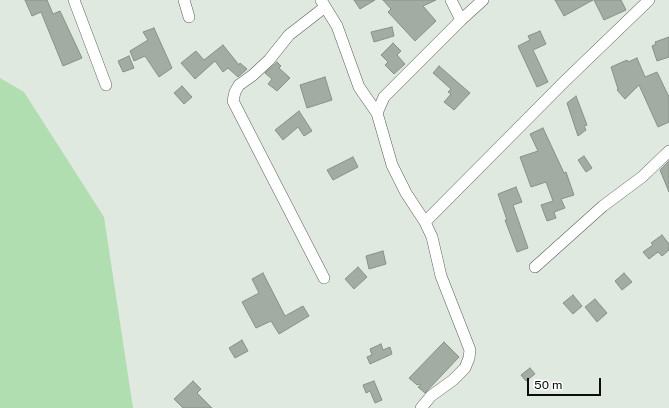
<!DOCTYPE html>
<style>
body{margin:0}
#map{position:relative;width:669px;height:408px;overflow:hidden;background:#e0e9df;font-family:"Public Sans",sans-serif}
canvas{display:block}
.scale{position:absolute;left:527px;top:378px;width:74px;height:18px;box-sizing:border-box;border:2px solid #0a0d09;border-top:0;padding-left:5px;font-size:12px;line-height:14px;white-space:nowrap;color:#0a0d09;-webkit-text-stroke:3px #fff;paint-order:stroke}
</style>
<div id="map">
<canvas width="669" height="408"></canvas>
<div class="scale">50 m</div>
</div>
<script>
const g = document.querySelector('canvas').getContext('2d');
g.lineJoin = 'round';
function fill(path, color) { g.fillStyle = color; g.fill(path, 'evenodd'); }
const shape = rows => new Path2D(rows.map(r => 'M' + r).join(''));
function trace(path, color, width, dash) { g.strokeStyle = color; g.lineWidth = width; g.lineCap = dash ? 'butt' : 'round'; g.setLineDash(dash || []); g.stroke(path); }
const green = shape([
 [0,78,24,92,104,217,133,408,0,408]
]);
const building = shape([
 [25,0,47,0,53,14,60,11,82,58,63,66,41,12,32,16,25,0],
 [354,0,375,0,360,9,354,0],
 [383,0,436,0,423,6,436,21,415,41,388,12,391,9,383,0],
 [555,0,593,0,564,16,555,0],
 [594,0,621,0,626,10,604,20,594,0],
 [392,27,394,36,374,42,371,32,392,27],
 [154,28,172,68,159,77,145,56,134,61,130,51,148,40,143,32,154,28],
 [540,31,546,44,533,50,548,82,537,87,518,46,530,40,528,36,540,31],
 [669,37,669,57,657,61,652,46,656,44,655,42,669,37],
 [393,43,401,51,397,55,405,64,394,74,385,65,388,62,381,55,393,43],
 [223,45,239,65,240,63,247,69,238,77,228,68,223,72,215,61,195,79,181,63,196,51,204,60,223,45],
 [129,56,134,68,123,72,118,61,129,56],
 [637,58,645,77,657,72,669,97,669,122,658,127,639,85,625,99,617,90,618,89,611,67,627,60,628,62,637,58],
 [277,62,281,66,279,68,290,78,277,91,268,84,272,79,265,73,277,62],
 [439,66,470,93,454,110,444,102,451,94,448,92,451,89,433,73,439,66],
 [325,77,332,100,307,108,300,85,325,77],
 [182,86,192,97,184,104,174,93,182,86],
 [576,96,587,125,584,126,586,130,578,136,567,103,576,96],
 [299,111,312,131,304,136,298,127,283,140,275,130,299,111],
 [543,128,564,173,566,172,574,195,561,199,565,208,554,212,556,218,547,221,541,205,553,201,546,182,531,187,520,157,538,151,530,134,543,128],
 [584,156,592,168,586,172,578,160,584,156],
 [353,157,358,167,333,180,327,170,353,157],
 [669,161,669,192,660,170,669,161],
 [516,187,522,202,513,205,528,248,517,252,505,220,507,220,498,194,516,187],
 [662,235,669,244,669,250,662,256,658,252,649,259,643,252,653,245,651,243,662,235],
 [383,251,386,264,369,269,366,256,383,251],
 [358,267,367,277,354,289,345,279,358,267],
 [263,273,285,316,303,306,309,316,279,334,271,321,256,328,242,302,259,293,252,279,263,273],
 [624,273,632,282,622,290,615,281,624,273],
 [573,295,582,306,573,314,563,303,573,295],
 [595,299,607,313,597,322,585,307,595,299],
 [242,340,248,351,235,358,229,348,242,340],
 [444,342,459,357,425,393,418,387,421,385,420,384,417,385,409,378,444,342],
 [381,344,383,350,390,347,392,354,370,364,367,357,372,355,370,349,381,344],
 [530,368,535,374,526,381,521,375,530,368],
 [193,381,201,389,197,393,212,408,183,408,174,399,193,381],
 [374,381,382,400,375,403,370,391,366,393,363,385,374,381]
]);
const minor = shape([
 [74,0,106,85],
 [184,0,189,17],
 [321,0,337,26,359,87,377,113],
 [451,0,461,20],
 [425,222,565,81,649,0],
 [535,267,603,206,642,177,669,151],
 [324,278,233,101,235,92,239,85,253,75,269,60,289,35,325,7],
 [421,408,431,396,453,380,465,368,469,358,470,350,441,276,432,237,425,222,406,193,392,165,377,113,384,97,461,20,483,0]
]);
fill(green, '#b0deb0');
fill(building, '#a3aca3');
trace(building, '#889188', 1);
trace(minor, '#575f57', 12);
trace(minor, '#fff', 11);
</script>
